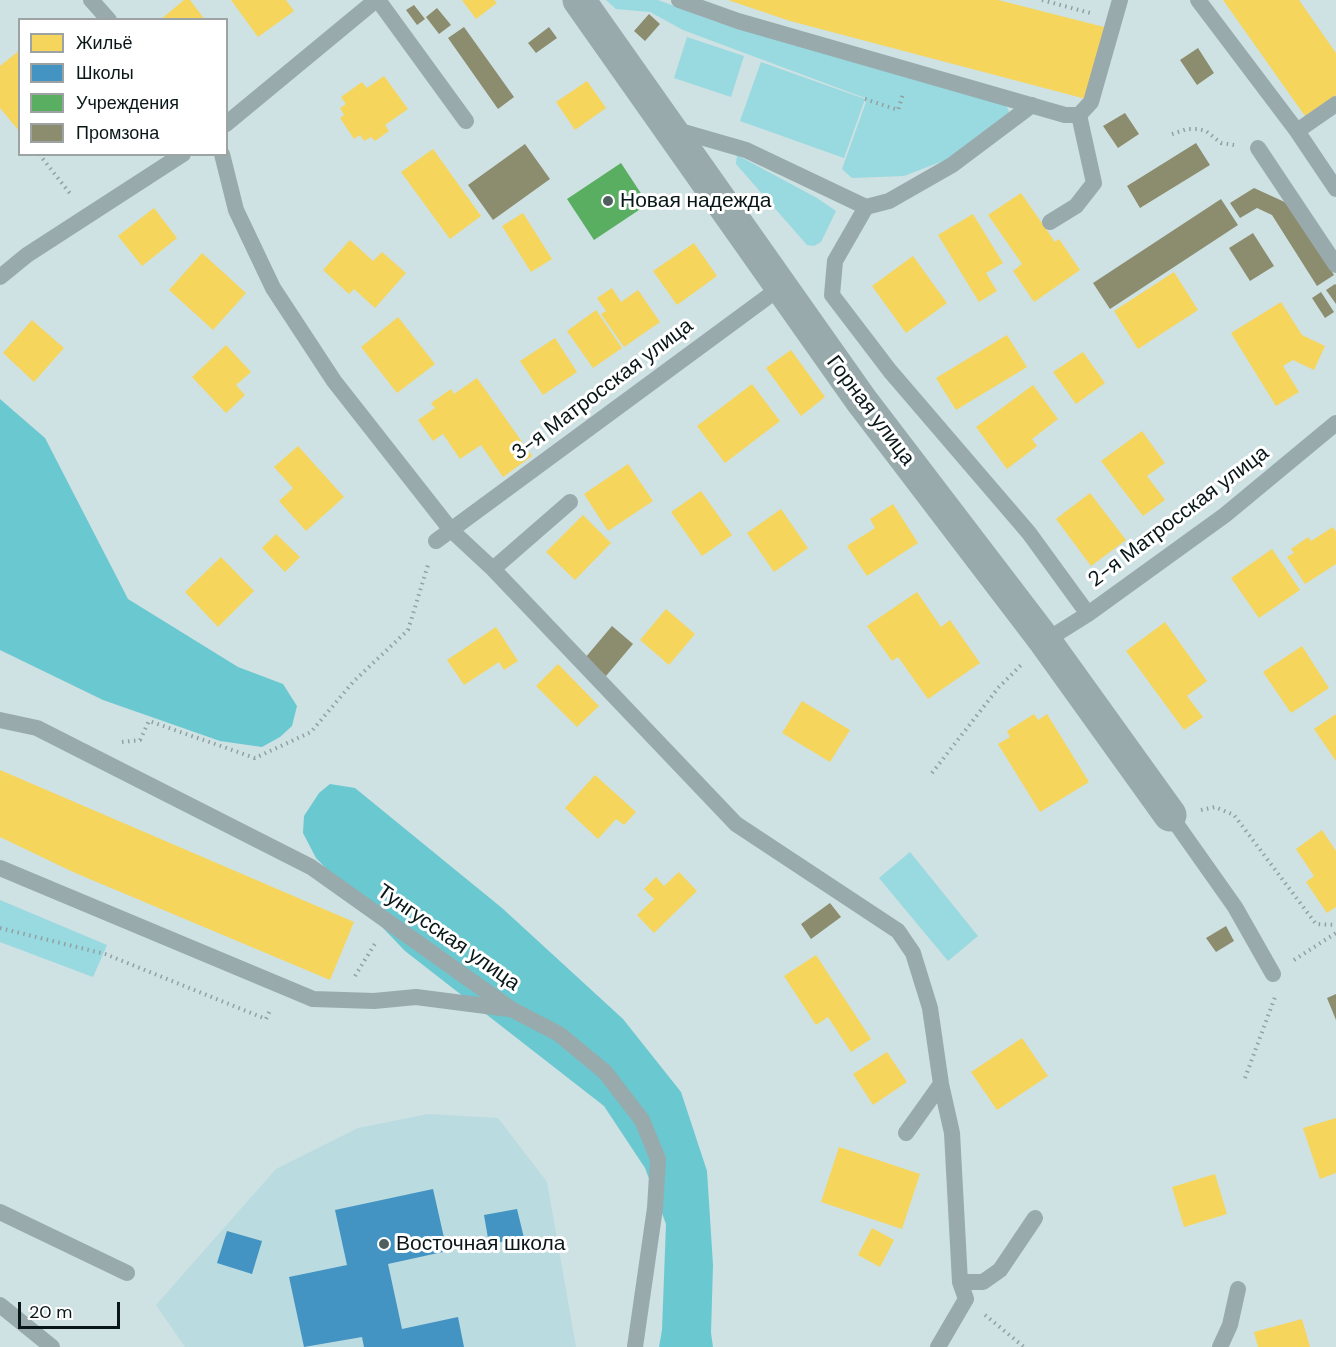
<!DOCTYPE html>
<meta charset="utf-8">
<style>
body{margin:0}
#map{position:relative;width:1336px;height:1347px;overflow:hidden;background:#cee1e3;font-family:"DM Sans",sans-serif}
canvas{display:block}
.legend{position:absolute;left:18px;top:18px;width:210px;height:138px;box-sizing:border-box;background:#fff;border:2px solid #9da2a3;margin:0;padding:8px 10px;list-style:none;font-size:18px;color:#0a1718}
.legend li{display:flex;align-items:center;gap:12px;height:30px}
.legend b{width:30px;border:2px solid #9da2a3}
.scale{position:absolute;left:18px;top:1302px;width:102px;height:27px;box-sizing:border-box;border:3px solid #0a1718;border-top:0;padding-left:8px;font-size:18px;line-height:21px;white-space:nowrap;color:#0a1718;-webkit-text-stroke:4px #fff;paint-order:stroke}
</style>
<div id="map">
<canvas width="1336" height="1347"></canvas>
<ul class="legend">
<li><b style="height:16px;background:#f6d55c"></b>Жильё</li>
<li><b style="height:16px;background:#4393c3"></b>Школы</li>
<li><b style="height:16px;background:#5aae61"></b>Учреждения</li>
<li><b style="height:16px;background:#8c8c6e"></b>Промзона</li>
</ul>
<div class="scale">20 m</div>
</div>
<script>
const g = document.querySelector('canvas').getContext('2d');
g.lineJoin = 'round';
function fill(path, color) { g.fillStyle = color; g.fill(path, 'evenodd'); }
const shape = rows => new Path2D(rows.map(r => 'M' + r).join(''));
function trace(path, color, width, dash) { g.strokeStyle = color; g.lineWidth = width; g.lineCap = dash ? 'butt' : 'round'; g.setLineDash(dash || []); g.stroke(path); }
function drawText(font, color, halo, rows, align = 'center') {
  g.font = font + ' "DM Sans",sans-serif'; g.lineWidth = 6; g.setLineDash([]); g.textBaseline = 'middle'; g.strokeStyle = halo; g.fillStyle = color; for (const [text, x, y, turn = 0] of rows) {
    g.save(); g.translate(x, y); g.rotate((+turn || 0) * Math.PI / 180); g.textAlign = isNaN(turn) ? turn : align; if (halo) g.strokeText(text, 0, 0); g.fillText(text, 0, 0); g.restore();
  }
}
const built = shape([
 [428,1114,498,1118,547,1182,576,1347,185,1347,156,1305,276,1169,358,1128]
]);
const green = shape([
 [606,0,658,0,714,21,1006,105,1010,114,948,159,904,176,852,178,842,169,866,102,865,98,683,30,650,12,616,9],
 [687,37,744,56,731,97,674,78],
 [761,62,865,99,844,158,740,121],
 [737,155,817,198,836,211,821,242,814,246,807,245,736,164],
 [910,852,978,936,948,961,879,878],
 [0,900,107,945,93,977,0,942]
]);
const forest = shape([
 [0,399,45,438,128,599,238,667,283,684,297,706,292,726,280,737,262,747,220,741,103,700,0,650],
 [330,784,355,788,502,908,623,1019,681,1092,707,1171,713,1265,711,1333,713,1347,659,1347,662,1330,666,1224,645,1168,604,1106,405,951,316,858,303,833,304,816,319,793]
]);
const homes = shape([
 [184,0,190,0,205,20,160,20],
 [231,0,286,0,294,11,258,37],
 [462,0,494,0,497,3,476,19],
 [728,0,998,0,1104,27,1086,99,790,21],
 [1223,0,1299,0,1336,53,1336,95,1305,116],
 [20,50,20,132,0,108,0,66],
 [384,76,408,109,385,125,389,131,375,141,371,137,364,141,360,135,354,139,340,118,344,115,340,108,346,104,341,97,362,82,367,88],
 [587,81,606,108,575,130,556,102],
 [433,149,481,216,450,239,401,172],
 [1021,193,1055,242,1059,239,1080,270,1034,302,1013,271,1022,264,988,215],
 [154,208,177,238,142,266,118,236],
 [523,213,552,259,531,272,502,226],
 [973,214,1003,263,986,273,997,291,979,302,938,235],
 [350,240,373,261,382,252,406,273,375,308,354,289,349,294,323,270],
 [694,243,717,276,677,305,653,271],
 [202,253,246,293,213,330,169,290],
 [913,256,947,303,906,333,872,286],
 [1174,272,1198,310,1138,349,1114,311],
 [612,288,621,302,638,290,660,322,624,347,601,314,606,311,597,298],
 [1281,302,1302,335,1325,346,1314,370,1293,360,1283,366,1299,392,1276,406,1231,333],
 [596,310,622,348,593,368,567,331],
 [398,317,435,364,397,393,361,347],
 [32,320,64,348,34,382,3,353],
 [1007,335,1027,367,956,410,936,378],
 [555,338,577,372,543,395,520,361],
 [226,345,251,372,236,385,245,395,226,413,192,377],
 [791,350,825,397,801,416,766,368],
 [1083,352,1105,383,1076,404,1053,372],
 [477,378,532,456,503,477,481,445,460,459,443,434,433,441,418,420,435,408,431,403,451,389,454,394],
 [752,384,780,421,725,463,697,426],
 [1033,385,1058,419,1032,439,1037,446,1007,469,976,427],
 [1142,431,1165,463,1147,476,1165,500,1143,516,1101,461],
 [298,446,344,497,306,531,279,501,293,488,274,467],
 [628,464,653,501,608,531,584,494],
 [701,491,732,535,702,556,671,512],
 [1090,493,1126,540,1091,566,1056,519],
 [893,504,918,543,867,576,847,546,875,528,870,519],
 [781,509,808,548,774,572,747,533],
 [583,515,611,543,575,580,546,552],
 [1333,527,1336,532,1336,564,1305,584,1287,557,1294,553,1291,549,1308,537,1311,541],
 [276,534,300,557,285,572,262,548],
 [1272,549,1300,590,1259,618,1231,578],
 [221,557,254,591,218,627,185,592],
 [917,592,941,627,950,620,980,663,928,699,898,657,892,661,867,626],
 [666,609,695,634,669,665,640,640],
 [1165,622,1207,681,1187,696,1203,717,1184,730,1126,651],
 [496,627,518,661,504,670,499,662,464,685,447,660],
 [1302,646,1329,688,1291,713,1263,672],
 [558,664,599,706,577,727,536,686],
 [802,701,850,730,830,762,782,733],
 [1034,714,1038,720,1047,714,1089,782,1040,812,998,744,1010,737,1007,731],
 [1336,714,1336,761,1314,729],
 [0,770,354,922,330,980,73,872,0,837],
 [595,775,636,812,624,825,616,819,598,839,565,808],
 [1322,830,1336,851,1336,907,1327,913,1306,882,1314,876,1296,849],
 [679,872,697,891,654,933,637,915,654,899,644,889,656,877,664,886],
 [816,955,871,1039,851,1052,828,1017,816,1025,784,976],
 [1022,1038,1048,1076,997,1110,971,1072],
 [887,1052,907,1082,873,1105,853,1074],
 [1336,1118,1336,1173,1320,1179,1303,1128],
 [839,1147,920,1174,902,1229,821,1202],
 [1215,1174,1227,1214,1184,1227,1172,1187],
 [872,1228,894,1240,880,1267,858,1255],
 [1302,1319,1310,1347,1258,1347,1254,1332]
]);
const schools = shape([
 [433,1189,447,1251,388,1264,402,1329,458,1317,464,1347,364,1347,362,1337,304,1347,289,1277,347,1265,335,1210],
 [517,1209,524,1238,489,1244,484,1215],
 [227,1231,262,1241,252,1274,217,1263]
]);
const public = shape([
 [621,163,648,204,594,240,567,199]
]);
const industry = shape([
 [414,5,425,19,417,25,406,10],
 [437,8,451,25,439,34,426,17],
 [649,14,660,24,645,41,634,31],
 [464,27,514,97,498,109,448,38],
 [549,27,557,38,536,53,528,43],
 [1198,48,1214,73,1197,85,1180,60],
 [1125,113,1139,134,1118,148,1103,126],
 [1196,143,1210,165,1140,208,1127,186],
 [525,144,550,179,493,220,468,185],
 [1254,188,1289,204,1334,275,1317,286,1272,215,1257,208,1240,218,1230,203],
 [1221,199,1238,225,1110,309,1093,283],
 [1253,233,1274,266,1250,281,1229,248],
 [1335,284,1336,285,1336,304,1326,290],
 [1321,292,1334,312,1325,318,1312,298],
 [612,626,633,644,606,676,585,658],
 [830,903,841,917,811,939,801,924],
 [1226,926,1234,941,1216,952,1206,938],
 [1336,994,1336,1020,1327,998]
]);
const path = shape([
 [1042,0,1090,13],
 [865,99,898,110,903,94],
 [1172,134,1187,129,1198,129,1206,131,1221,143,1234,145],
 [39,154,72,196],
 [122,742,140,740,149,721,255,758,311,732,353,682,408,630,428,565],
 [932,773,999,687,1021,665],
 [1201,810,1215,807,1234,815,1316,924,1336,925],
 [0,928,105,954,266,1019,271,1008],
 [1294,960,1336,933],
 [355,976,376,942],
 [1245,1078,1275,997],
 [985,1315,1024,1347]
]);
const service = shape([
 [91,0,109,20],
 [378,0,466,121],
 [679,0,738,21,1065,115,1079,115,1091,102,1120,0],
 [1198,0,1297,131,1336,189],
 [1032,105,952,165,889,201,866,207,835,261,832,295,890,371,1029,533,1088,614],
 [226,124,376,0],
 [673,129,746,150,866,207],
 [1297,131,1336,104],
 [1258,148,1336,265],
 [222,154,236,210,273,288,334,381,451,530,493,569,736,824,898,931,913,953,930,1008,941,1084,952,1133,960,1282,966,1299,938,1347],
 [1050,222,1076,206,1094,183,1079,115],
 [0,277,27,255,183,154],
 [436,541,781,287],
 [493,569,570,502],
 [1045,641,1088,614,1225,515,1336,423],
 [0,720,37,728,311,867,511,1009,559,1034,605,1072,642,1120,658,1159,655,1208,635,1347],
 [1170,815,1235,907,1273,974],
 [0,868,313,999,374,1001,416,997,509,1009],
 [906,1133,941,1084],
 [0,1212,127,1273],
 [960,1282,983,1282,1000,1270,1035,1218],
 [0,1305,52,1347],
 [1220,1347,1230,1325,1238,1289]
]);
const minor = shape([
 [579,0,861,400,1045,641,1170,815]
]);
const markers = [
 [608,201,6,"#4f5e5f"],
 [384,1244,6,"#4f5e5f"]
];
const poiNames = [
 ["Новая надежда",620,201],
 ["Восточная школа",396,1244]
];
const streetNames = [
 ["3-я Матросская улица",603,390,-37],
 ["Горная улица",870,411,53],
 ["2-я Матросская улица",1179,517,-37],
 ["Тунгусская улица",448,938,35]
];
fill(built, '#badbdf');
fill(green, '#99d9e0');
fill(forest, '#6ac8d1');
fill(homes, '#f6d55c');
fill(schools, '#4393c3');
fill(public, '#5aae61');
fill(industry, '#8c8c6e');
trace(path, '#92a0a2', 4, [1.5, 4.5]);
trace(service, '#98aaac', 16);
trace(minor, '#98aaac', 33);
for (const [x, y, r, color] of markers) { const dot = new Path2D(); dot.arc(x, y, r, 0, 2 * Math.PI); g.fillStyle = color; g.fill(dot); trace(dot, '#fff', 2); }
drawText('21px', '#0a1718', '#fff', poiNames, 'left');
drawText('21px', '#0a1718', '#fff', streetNames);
</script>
